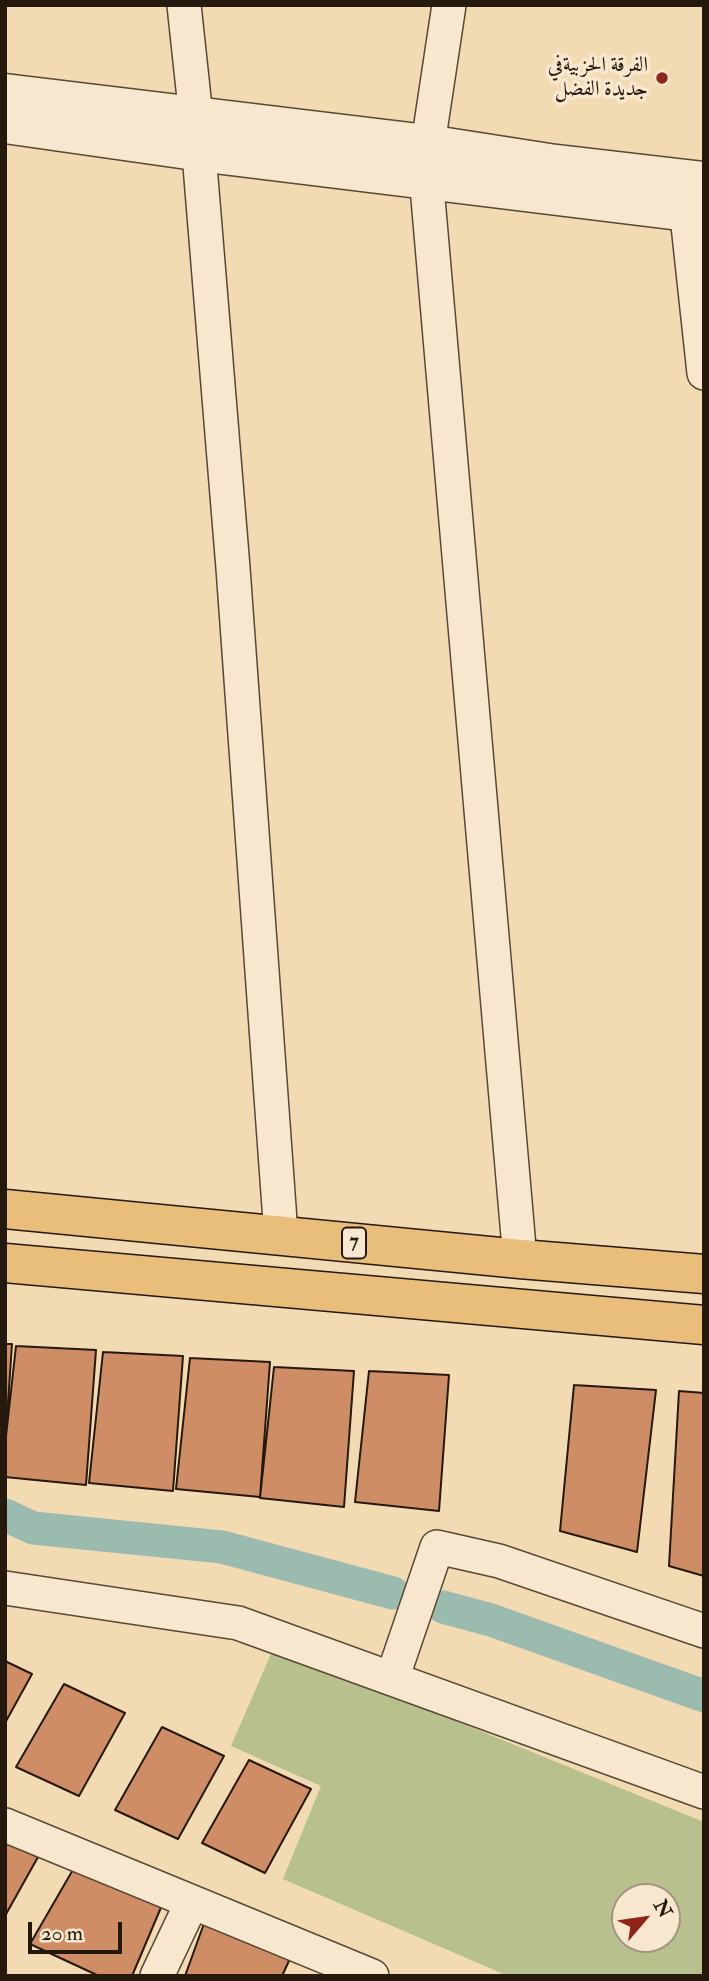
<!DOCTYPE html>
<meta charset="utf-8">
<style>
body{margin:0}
#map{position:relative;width:709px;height:1981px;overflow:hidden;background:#f2dab3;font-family:"IM FELL Double Pica",serif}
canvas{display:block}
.frame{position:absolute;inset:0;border:7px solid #25190d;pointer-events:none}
.north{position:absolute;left:611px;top:1883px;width:70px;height:70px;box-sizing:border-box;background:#f7e7ce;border:2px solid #a39581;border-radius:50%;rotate:61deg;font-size:19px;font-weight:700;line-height:28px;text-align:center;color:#25190d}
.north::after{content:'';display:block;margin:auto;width:24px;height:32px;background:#8f2418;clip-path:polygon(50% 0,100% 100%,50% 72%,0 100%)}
.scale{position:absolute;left:28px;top:1922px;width:94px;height:32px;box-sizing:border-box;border:4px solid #25190d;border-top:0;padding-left:9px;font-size:21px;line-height:24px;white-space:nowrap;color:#25190d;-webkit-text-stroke:5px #f7e7ce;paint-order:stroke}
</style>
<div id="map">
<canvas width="709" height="1981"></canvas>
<div class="frame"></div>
<div class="north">N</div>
<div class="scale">20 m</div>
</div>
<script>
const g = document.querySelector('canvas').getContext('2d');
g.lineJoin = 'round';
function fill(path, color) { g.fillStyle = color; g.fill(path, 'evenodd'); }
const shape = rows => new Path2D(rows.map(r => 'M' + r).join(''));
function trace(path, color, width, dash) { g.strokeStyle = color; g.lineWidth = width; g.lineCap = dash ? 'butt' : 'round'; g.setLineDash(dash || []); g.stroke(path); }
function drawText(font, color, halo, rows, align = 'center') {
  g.font = font + ' "IM FELL Double Pica",Amiri,serif'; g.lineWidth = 7; g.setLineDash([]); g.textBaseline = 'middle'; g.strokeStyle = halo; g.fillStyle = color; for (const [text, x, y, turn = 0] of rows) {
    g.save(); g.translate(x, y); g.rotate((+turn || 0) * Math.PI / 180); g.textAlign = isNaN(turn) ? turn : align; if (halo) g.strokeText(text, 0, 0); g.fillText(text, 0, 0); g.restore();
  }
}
const green = shape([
 [274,1647,704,1822,704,1976,508,1976,283,1879,321,1786,231,1746],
 [625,1897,667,1897,667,1939,625,1939]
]);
const canal = shape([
 [5,1515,33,1528,222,1547,393,1593],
 [443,1607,491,1620,704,1696]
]);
const building = shape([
 [5,1344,12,1344,5,1448,5,1344],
 [16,1346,96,1350,86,1485,5,1477,5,1445,16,1346],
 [103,1352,183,1356,173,1491,89,1483,103,1352],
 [190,1358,270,1362,260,1497,176,1489,190,1358],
 [274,1367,354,1371,344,1507,260,1498,274,1367],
 [369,1371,449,1375,439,1511,355,1502,369,1371],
 [574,1385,656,1390,637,1552,560,1531,574,1385],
 [679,1391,704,1393,704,1576,669,1566,679,1391],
 [5,1661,32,1674,5,1723,5,1661],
 [64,1684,125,1713,79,1796,16,1767,64,1684],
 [162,1727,224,1756,178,1839,115,1810,162,1727],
 [249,1760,311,1789,265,1873,202,1843,249,1760],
 [5,1841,38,1857,5,1916,5,1841],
 [78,1861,165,1898,132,1976,99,1976,30,1944,78,1861],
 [206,1918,294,1950,282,1976,185,1976,206,1918]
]);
const minor = shape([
 [184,5,196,117,233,568,281,1235],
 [449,5,425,164,520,1259],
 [684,188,704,373],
 [5,1588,238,1623,704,1792],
 [392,1679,437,1547,499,1561,704,1631],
 [5,1825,372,1976],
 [157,1976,192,1902]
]);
const tertiary = shape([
 [5,93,427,144,549,163,704,181],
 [5,124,223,155,704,214]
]);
const primary = shape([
 [5,1209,520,1259,704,1274],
 [5,1263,704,1325]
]);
const markers = [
 [662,78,7,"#8f2418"]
];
const shields = [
 [354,1243,24]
];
const shieldNames = [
 ["7",354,1243]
];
const poiNames = [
 ["الفرقة الحزبيةفي",648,66],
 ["جديدة الفضل",648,90]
];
fill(green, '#b8c08e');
trace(canal, '#9bbbae', 33);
fill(building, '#ce8d64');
trace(building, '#25190d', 2);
trace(minor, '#584936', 36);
trace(tertiary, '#584936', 41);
trace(primary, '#25190d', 41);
trace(minor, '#f7e7ce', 33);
trace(tertiary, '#f7e7ce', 38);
trace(primary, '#e9bd7a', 38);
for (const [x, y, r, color] of markers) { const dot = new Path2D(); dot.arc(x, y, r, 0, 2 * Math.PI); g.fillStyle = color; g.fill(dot); trace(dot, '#f7e7ce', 2.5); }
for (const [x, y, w] of shields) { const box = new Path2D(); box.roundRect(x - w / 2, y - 15.5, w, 31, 5); g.fillStyle = '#f7e7ce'; g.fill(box); trace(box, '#25190d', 2); }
drawText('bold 19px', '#25190d', null, shieldNames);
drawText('21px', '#25190d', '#f7e7ce', poiNames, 'right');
</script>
